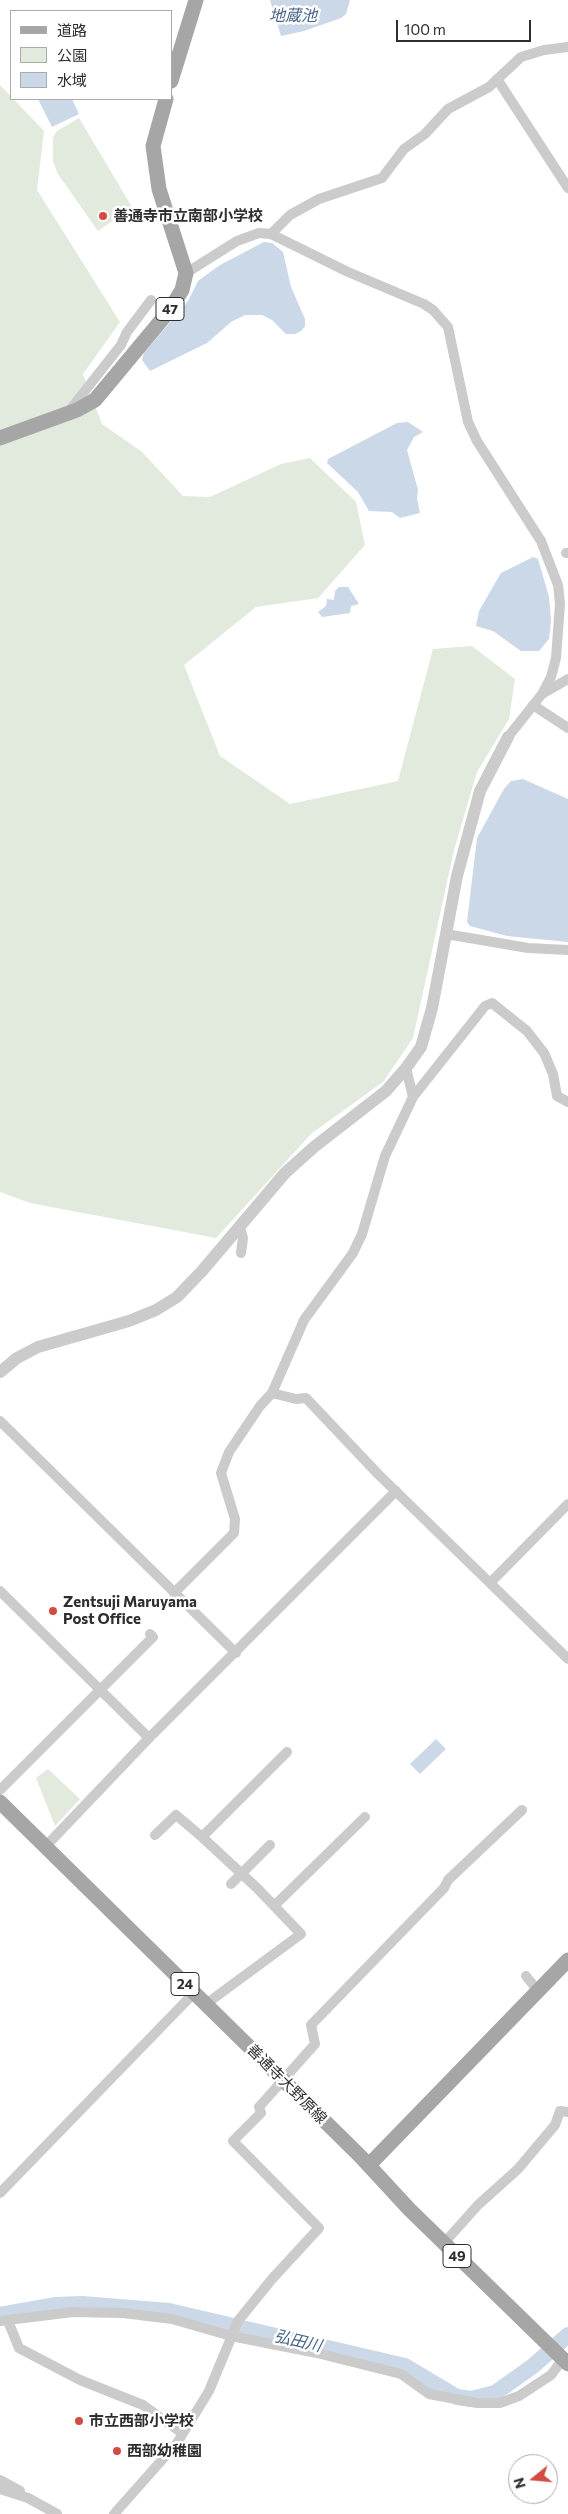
<!DOCTYPE html>
<meta charset="utf-8">
<style>
body{margin:0}
#map{position:relative;width:568px;height:2514px;overflow:hidden;background:#fff;font-family:Commissioner,"Noto Sans JP",sans-serif}
canvas{display:block}
.legend{position:absolute;left:10px;top:10px;width:162px;height:90px;box-sizing:border-box;background:#fff;border:1px solid #ababab;margin:0;padding:6px 9px;list-style:none;font-size:15px;color:#2e2e2e}
.legend li{display:flex;align-items:center;gap:10px;height:25px}
.legend b{width:25px;border:1px solid #ababab}
.north{position:absolute;left:508px;top:2454px;width:50px;height:50px;box-sizing:border-box;background:#fff;border:1px solid #ababab;border-radius:50%;rotate:253deg;font-size:14px;font-weight:700;line-height:20px;text-align:center;color:#2e2e2e}
.north::after{content:'';display:block;margin:auto;width:18px;height:22px;background:#d24c43;clip-path:polygon(50% 0,100% 100%,50% 72%,0 100%)}
.scale{position:absolute;left:396px;top:20px;width:135px;height:22px;box-sizing:border-box;border:2px solid #2e2e2e;border-top:0;padding-left:6px;font-size:15px;line-height:18px;white-space:nowrap;color:#2e2e2e;-webkit-text-stroke:4px #fff;paint-order:stroke}
</style>
<div id="map">
<canvas width="568" height="2514"></canvas>
<ul class="legend">
<li><b style="height:6px;background:#a6a6a6"></b>道路</li>
<li><b style="height:14px;background:#e2eadd"></b>公園</li>
<li><b style="height:14px;background:#cbd8e7"></b>水域</li>
</ul>
<div class="north">N</div>
<div class="scale">100 m</div>
</div>
<script>
const g = document.querySelector('canvas').getContext('2d');
g.lineJoin = 'round';
function fill(path, color) { g.fillStyle = color; g.fill(path, 'evenodd'); }
const shape = rows => new Path2D(rows.map(r => 'M' + r).join(''));
function trace(path, color, width, dash) { g.strokeStyle = color; g.lineWidth = width; g.lineCap = dash ? 'butt' : 'round'; g.setLineDash(dash || []); g.stroke(path); }
function drawText(font, color, halo, rows, align = 'center') {
  g.font = font + ' Commissioner,"Noto Sans JP",sans-serif'; g.lineWidth = 5; g.setLineDash([]); g.textBaseline = 'middle'; g.strokeStyle = halo; g.fillStyle = color; for (const [text, x, y, turn = 0] of rows) {
    g.save(); g.translate(x, y); g.rotate((+turn || 0) * Math.PI / 180); g.textAlign = isNaN(turn) ? turn : align; if (halo) g.strokeText(text, 0, 0); g.fillText(text, 0, 0); g.restore();
  }
}
const green = shape([
 [0,85,44,131,37,190,120,322,83,374,102,424,142,452,183,496,210,497,281,464,310,458,356,502,365,545,318,598,256,607,184,665,220,756,290,804,398,781,433,649,472,646,515,679,509,719,477,772,454,850,413,1038,383,1082,312,1133,216,1238,30,1203,0,1192],
 [79,118,132,207,98,231,58,174,53,161,53,138,57,131],
 [48,1769,80,1799,55,1826,36,1778]
]);
const water = shape([
 [270,0,350,0,346,14,341,18,304,31,281,36],
 [38,99,72,99,79,114,52,127],
 [264,242,272,243,283,252,291,287,305,319,305,326,301,331,295,334,286,334,272,320,262,315,245,315,231,322,207,343,150,371,142,360,144,353,188,301,198,281,220,265],
 [408,422,423,432,414,437,407,450,418,490,417,498,420,513,400,518,392,512,369,511,358,492,327,463,328,459,397,423],
 [533,557,538,559,549,597,551,621,549,639,539,651,521,651,493,631,476,626,479,611,501,573],
 [339,587,348,587,359,604,351,606,350,613,322,617,318,612,326,606,327,599,334,600,335,591],
 [523,779,568,799,568,942,507,936,470,926,467,922,477,838,504,789,511,781],
 [436,1739,446,1749,420,1774,410,1764]
]);
const river = shape([
 [0,2315,56,2305,82,2304,169,2311,405,2366,457,2397,471,2399,495,2393,533,2366,568,2335]
]);
const minor = shape([
 [497,79,568,188],
 [271,234,290,215,319,199,382,178,404,149,425,134,448,109,489,87,521,57,544,50,568,47],
 [186,273,237,241,259,233,271,234,348,272,424,304,433,310,448,327,468,422,477,441,541,541,558,585,560,604,556,658,551,677,542,694,508,737],
 [69,411,121,345,127,332,151,300],
 [566,553,568,553],
 [542,694,568,679],
 [533,705,568,728],
 [446,934,528,948,568,950],
 [406,1068,413,1097],
 [240,1228,243,1238,241,1253],
 [272,1393,296,1399,306,1398,378,1474,568,1659],
 [0,1421,236,1653],
 [491,1582,568,1504],
 [0,1591,149,1738],
 [174,1593,234,1533,235,1519,221,1473,229,1452,260,1406,272,1393,304,1320,353,1253,362,1234,385,1156,413,1097,485,1006,492,1003,527,1031,544,1053,553,1074,557,1096,568,1102],
 [0,1790,153,1637,150,1634],
 [155,1835,176,1815,202,1837,287,1752],
 [202,1837,257,1888,301,1934,206,2004],
 [46,1846,149,1738,396,1491],
 [231,1884,270,1845],
 [274,1906,365,1817],
 [526,1976,538,1991],
 [0,2193,194,1993],
 [444,2243,478,2205,518,2169,555,2125,560,2111,568,2112],
 [0,2321,73,2312,123,2313,172,2319,231,2336,317,2353,401,2374,429,2394,477,2403,500,2403,519,2396,551,2375,563,2359],
 [8,2321,19,2348,80,2380,143,2405,182,2433],
 [0,2480,20,2491],
 [0,2489,28,2498,57,2514],
 [114,2514,177,2443,209,2391,238,2321,272,2279,319,2228,233,2141,261,2113,259,2107,315,2044,311,2025,444,1888,448,1880,522,1810]
]);
const tertiary = shape([
 [0,1372,17,1358,38,1347,129,1321,156,1310,177,1297,202,1271,285,1173,314,1147,386,1091,406,1068,421,1047,432,1008,457,876,480,791,508,737]
]);
const primary = shape([
 [171,81,196,0],
 [0,438,77,410,95,400,169,311,182,290,186,273,159,189,153,146,166,99],
 [0,1802,283,2080,361,2157,409,2209,568,2364],
 [369,2165,568,1960]
]);
const markers = [
 [103,216,5,"#d24c43"],
 [53,1611,5,"#d24c43"],
 [79,2421,5,"#d24c43"],
 [117,2451,5,"#d24c43"]
];
const shields = [
 [170,309,28],
 [185,1984,28],
 [457,2256,28]
];
const shieldNames = [
 ["47",170,309],
 ["24",185,1984],
 ["49",457,2256]
];
const poiNames = [
 ["善通寺市立南部小学校",113,216],
 ["Zentsuji Maruyama",63,1602],
 ["Post Office",63,1619],
 ["市立西部小学校",89,2421],
 ["西部幼稚園",127,2451]
];
const streetNames = [
 ["善通寺大野原線",287,2084,45]
];
const waterNames = [
 ["地蔵池",293,16],
 ["弘田川",298,2341,13]
];
fill(green, '#e2eadd');
fill(water, '#cbd8e7');
trace(river, '#cbd8e7', 16);
trace(minor, '#cbcbcb', 10);
trace(tertiary, '#cbcbcb', 12);
trace(primary, '#a6a6a6', 15);
for (const [x, y, r, color] of markers) { const dot = new Path2D(); dot.arc(x, y, r, 0, 2 * Math.PI); g.fillStyle = color; g.fill(dot); trace(dot, '#fff', 2); }
for (const [x, y, w] of shields) { const box = new Path2D(); box.roundRect(x - w / 2, y - 11.5, w, 23, 4); g.fillStyle = '#fff'; g.fill(box); trace(box, '#2e2e2e', 1); }
drawText('bold 14px', '#2e2e2e', null, shieldNames);
drawText('bold 15px', '#2e2e2e', '#fff', poiNames, 'left');
drawText('15px', '#2e2e2e', '#fff', streetNames);
drawText('italic 16px', '#456487', '#fff', waterNames);
</script>
